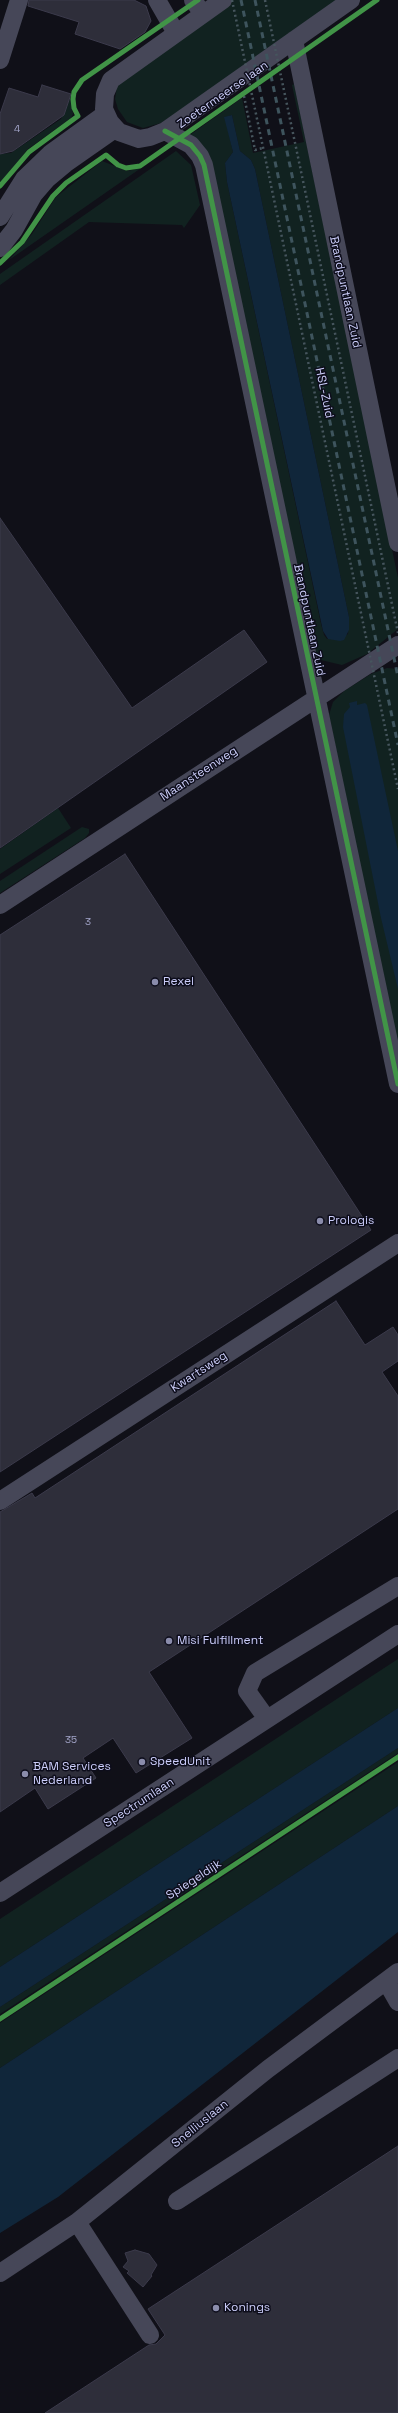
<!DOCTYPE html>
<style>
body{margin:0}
canvas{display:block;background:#101018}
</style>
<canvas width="398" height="2413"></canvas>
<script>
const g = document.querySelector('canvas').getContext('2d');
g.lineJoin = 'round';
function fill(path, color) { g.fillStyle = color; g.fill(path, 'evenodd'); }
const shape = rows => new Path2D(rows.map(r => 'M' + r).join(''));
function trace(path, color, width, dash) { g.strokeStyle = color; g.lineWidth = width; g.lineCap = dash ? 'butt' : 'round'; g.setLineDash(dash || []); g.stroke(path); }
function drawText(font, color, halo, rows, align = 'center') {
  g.font = font + ' "Space Grotesk",sans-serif'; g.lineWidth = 3; g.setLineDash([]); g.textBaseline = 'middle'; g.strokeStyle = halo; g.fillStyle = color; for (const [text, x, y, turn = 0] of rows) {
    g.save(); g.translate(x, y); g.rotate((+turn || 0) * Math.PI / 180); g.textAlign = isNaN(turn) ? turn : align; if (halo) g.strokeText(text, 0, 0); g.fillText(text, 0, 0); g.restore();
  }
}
const green = shape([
 [232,0,344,0,161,123,143,128,127,122,118,109,115,99,117,87,128,72],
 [294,84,398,578,398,629,367,654,342,665,321,660,315,654,254,384,187,137,242,98,253,153,304,142,292,85],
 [232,115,240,151,251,160,255,169,349,617,348,634,343,637,327,639,324,635,321,624,227,182,225,163,233,152,225,117],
 [71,96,73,114,71,118,28,149,0,183,0,154,11,153,61,119],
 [176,151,191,165,200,205,184,228,182,225,89,222,0,285,0,274],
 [102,161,127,171,141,168,9,260,32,234,56,197],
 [387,668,398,669,398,1049,329,715,333,702,344,691,371,674],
 [58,808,71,828,0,874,0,849],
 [82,827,89,829,89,833,85,838,0,893,0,881],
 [398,1659,398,1708,0,1967,0,1919],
 [398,1748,398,1753,0,2014,0,2007],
 [398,1762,398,1806,0,2068,0,2023]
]);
const water = shape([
 [232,115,240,151,251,160,255,169,349,617,349,630,344,640,340,641,328,639,323,631,227,182,225,163,233,152,224,117],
 [357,701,357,705,365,703,367,705,398,851,398,989,381,918,343,727,344,714,350,707,349,703],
 [398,1708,398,1748,0,2007,0,1967],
 [398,1806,398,1932,58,2197,0,2233,0,2068]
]);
const building = shape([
 [29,0,134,0,146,6,151,21,145,32,120,49,75,34,79,22,28,6,29,0],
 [42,85,71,94,64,115,13,151,0,154,0,114,9,88,38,97,42,85],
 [0,518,132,708,244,630,267,662,0,848,0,518],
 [125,854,371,1230,0,1472,0,935,125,854],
 [336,1301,365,1345,393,1327,398,1335,398,1361,382,1372,398,1396,398,1509,149,1672,192,1738,136,1773,113,1738,83,1758,96,1778,48,1809,35,1788,0,1812,0,1512,32,1493,35,1498,336,1301],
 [398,2146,398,2413,45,2413,149,2345,156,2344,165,2335,148,2309,398,2146],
 [135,2250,149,2254,157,2265,151,2275,152,2276,143,2287,127,2273,129,2271,123,2267,128,2261,125,2253,135,2250]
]);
const path = shape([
 [244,96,255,150,263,148]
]);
const minor = shape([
 [157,0,176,33],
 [193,0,203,14],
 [223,0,111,80,105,94,104,109,110,122,119,132,139,139,150,137,165,131,351,0],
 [294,40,398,543],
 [0,60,19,0],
 [165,131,191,145,200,156,204,165,398,1084],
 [0,217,24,179,51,153,105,114],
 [0,248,14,230,34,194,47,179,65,164,115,129],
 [0,905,398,645],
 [0,1501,398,1243],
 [267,1719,247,1691,255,1673,398,1586],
 [0,1893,398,1634],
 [386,1981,398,2002],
 [177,2201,398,2058],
 [77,2222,150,2335],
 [0,2273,77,2222,268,2069,398,1972]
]);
const rail = shape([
 [241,0,398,745],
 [255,0,398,677]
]);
const pathBridge = shape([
 [232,0,398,789],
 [265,0,398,633]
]);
const cycleway = shape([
 [165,131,191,145,200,156,204,165,398,1084],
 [0,186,29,152,78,116,74,108,73,99,74,92,82,80,198,0],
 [0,263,22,242,53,196,66,183,106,155,118,165,126,168,140,166,377,0],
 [0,2019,398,1757]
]);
const markers = [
 [155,982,4,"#8a8cab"],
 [320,1221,4,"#8a8cab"],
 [169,1641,4,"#8a8cab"],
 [142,1762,4,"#8a8cab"],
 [25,1774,4,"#8a8cab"],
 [216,2308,4,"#8a8cab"]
];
const numberNames = [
 ["4",17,129],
 ["3",88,922],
 ["35",71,1740]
];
const streetNames = [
 ["Zoetermeerse laan",223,95,-35],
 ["Brandpuntlaan Zuid",345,292,78],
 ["HSL-Zuid",324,393,78],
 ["Brandpuntlaan Zuid",309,620,78],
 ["Maansteenweg",199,774,-33],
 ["Kwartsweg",199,1372,-33],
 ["Spectrumlaan",139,1803,-33],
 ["Spiegeldijk",194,1880,-33],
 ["Snelliuslaan",200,2124,-39]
];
const poiNames = [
 ["Rexel",163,982],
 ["Prologis",328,1221],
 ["Misi Fulfillment",177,1641],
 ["SpeedUnit",150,1762],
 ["BAM Services",33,1767],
 ["Nederland",33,1781],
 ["Konings",224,2308]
];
fill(green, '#112220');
fill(water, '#10263a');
fill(building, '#2e2e3a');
trace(building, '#3b3a4b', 1);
trace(path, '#46555d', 2.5, [2, 3]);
trace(minor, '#464758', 18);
trace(rail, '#3e545d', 3, [6, 5]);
trace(pathBridge, '#46555d', 2.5, [2, 3]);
trace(cycleway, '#419447', 5);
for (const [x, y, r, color] of markers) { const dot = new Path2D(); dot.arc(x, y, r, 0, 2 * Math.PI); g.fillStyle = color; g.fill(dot); trace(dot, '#0d0d1b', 1.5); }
drawText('10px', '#a4a6ca', null, numberNames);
drawText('12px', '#cccefa', '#0d0d1b', streetNames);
drawText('12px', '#cccefa', '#0d0d1b', poiNames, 'left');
</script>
